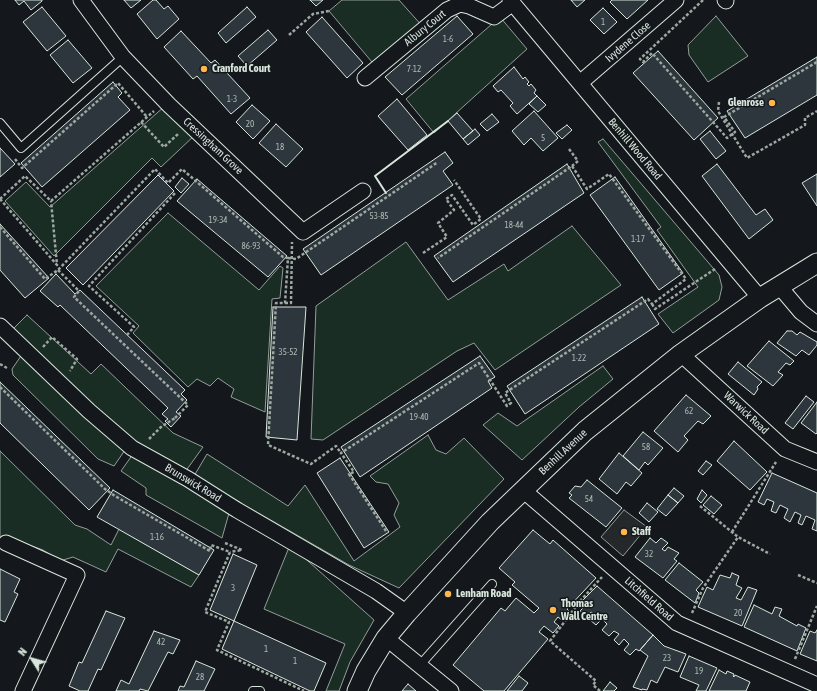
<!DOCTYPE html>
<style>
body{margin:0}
#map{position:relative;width:817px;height:691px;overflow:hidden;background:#14181c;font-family:"Asap Condensed",sans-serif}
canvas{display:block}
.north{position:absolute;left:12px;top:639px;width:40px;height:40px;-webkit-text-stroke:3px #14181c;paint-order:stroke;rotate:307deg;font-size:11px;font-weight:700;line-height:16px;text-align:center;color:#d8e6dc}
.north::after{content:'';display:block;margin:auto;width:14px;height:18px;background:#d8e6dc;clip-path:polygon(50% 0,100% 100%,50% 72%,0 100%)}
</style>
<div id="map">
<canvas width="817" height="691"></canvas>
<div class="north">N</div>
</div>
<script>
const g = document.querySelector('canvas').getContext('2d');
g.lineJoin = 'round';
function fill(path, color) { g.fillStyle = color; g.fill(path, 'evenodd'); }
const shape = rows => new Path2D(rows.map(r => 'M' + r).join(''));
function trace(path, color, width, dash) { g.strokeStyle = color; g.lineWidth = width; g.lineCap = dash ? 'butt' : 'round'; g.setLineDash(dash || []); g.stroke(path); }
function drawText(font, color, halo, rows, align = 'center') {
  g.font = font + ' "Asap Condensed",sans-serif'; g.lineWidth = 3; g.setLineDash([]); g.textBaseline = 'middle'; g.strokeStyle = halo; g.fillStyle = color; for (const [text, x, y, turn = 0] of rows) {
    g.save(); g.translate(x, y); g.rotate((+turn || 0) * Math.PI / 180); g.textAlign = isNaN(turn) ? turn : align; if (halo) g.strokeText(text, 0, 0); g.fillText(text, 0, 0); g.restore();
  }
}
const green = shape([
 [342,0,399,0,424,28,377,68,329,11,342,0],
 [716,16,748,56,708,82,689,55,688,45,716,16],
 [500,17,527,49,434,133,406,99,500,17],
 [165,106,196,134,161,167,152,158,54,256,5,201,26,182,50,207,165,106],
 [603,139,719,275,722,287,719,300,673,333,658,314,698,287,657,230,661,227,598,142,603,139],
 [168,213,259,290,280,266,283,268,280,298,272,299,265,412,231,397,234,389,218,378,210,386,197,379,188,387,133,333,139,326,96,286,168,213],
 [572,226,621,285,495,370,474,343,457,351,323,440,311,439,316,306,406,242,448,300,504,264,508,271,572,226],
 [27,315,91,374,101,364,173,433,203,447,185,472,135,444,11,331,27,315],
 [23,353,125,450,114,466,98,459,13,375,12,369,23,353],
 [603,366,613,379,579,407,522,460,483,425,498,413,517,426,603,366],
 [428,435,436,450,446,454,464,438,504,479,399,588,349,565,194,476,207,454,288,506,305,485,354,561,400,527,394,515,399,503,388,484,376,482,370,476,428,435],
 [0,451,75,525,87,529,111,545,119,529,199,575,191,587,118,549,106,572,73,557,60,561,43,550,4,536,0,541,0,451],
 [133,454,186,483,229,513,222,538,146,495,146,488,121,471,133,454],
 [290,545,374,620,350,662,339,691,326,691,345,644,264,609,290,545]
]);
const parking = shape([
 [624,510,647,527,623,556,601,537,624,510]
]);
const building = shape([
 [15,0,42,0,42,1,31,10,24,1,19,5,15,0],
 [124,0,141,0,131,8,124,0],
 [153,0,156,0,164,9,168,6,179,19,157,39,137,14,153,0],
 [310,0,323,0,316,6,310,0],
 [571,0,585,0,577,7,571,0],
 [612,0,648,0,627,19,610,2,612,0],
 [42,7,66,36,47,51,23,22,42,7],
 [247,7,256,17,226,43,218,33,247,7],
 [603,8,617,22,604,34,590,20,603,8],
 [457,16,473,34,402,95,385,77,457,16],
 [322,17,363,63,347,78,306,32,322,17],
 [268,30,277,40,247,66,238,56,268,30],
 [181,31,211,63,215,60,250,98,231,114,197,76,193,79,164,47,181,31],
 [68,40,92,68,73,83,50,55,68,40],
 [658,51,718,118,694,140,633,73,658,51],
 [817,57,817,95,745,138,727,111,817,57],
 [514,67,523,79,525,77,529,82,527,84,529,86,531,84,536,90,534,93,537,96,517,114,510,106,513,103,501,90,498,92,493,86,514,67],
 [113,82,122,93,118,97,130,110,42,187,21,163,113,82],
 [537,96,546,105,538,112,529,104,537,96],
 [397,99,427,135,408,150,378,116,397,99],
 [252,105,270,121,253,139,236,122,252,105],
 [534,111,558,138,543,151,531,138,524,145,512,131,534,111],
 [457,113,473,131,463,139,448,121,457,113],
 [492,114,499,122,487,131,480,124,492,114],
 [276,124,303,149,286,167,259,143,276,124],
 [567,125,572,130,562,139,556,133,567,125],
 [475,129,480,135,468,145,463,139,475,129],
 [710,131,726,151,716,159,700,139,710,131],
 [0,148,15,164,0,177,0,148],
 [445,152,453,163,443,171,453,185,321,275,303,249,445,152],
 [567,164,584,193,453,282,434,256,567,164],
 [717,164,756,215,765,209,773,220,749,239,702,176,717,164],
 [817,174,817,206,802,183,817,174],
 [158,175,174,191,83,285,66,268,158,175],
 [615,177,683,273,659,290,590,195,615,177],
 [182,178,189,184,181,193,175,187,182,178],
 [197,179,287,256,268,277,177,201,197,179],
 [0,224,49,278,25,298,0,270,0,224],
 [56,274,75,294,80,290,185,390,181,394,187,400,176,412,181,416,171,427,165,421,168,419,162,414,168,408,60,305,58,307,40,291,56,274],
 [642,297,659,324,525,414,507,386,642,297],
 [273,307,306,307,297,440,266,437,273,307],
 [787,331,792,331,797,335,800,332,817,342,817,345,809,355,802,350,796,356,777,343,787,331],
 [769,341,794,361,790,365,786,363,778,372,783,375,773,386,747,366,769,341],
 [480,356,495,377,488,381,492,388,360,477,341,447,480,356],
 [738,362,762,382,757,387,758,389,754,395,728,374,738,362],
 [0,382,110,488,89,510,0,423,0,382],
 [686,395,711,416,703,424,698,421,684,436,688,440,678,452,654,431,686,395],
 [806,396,814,402,793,429,785,423,806,396],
 [817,402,817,433,816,434,801,423,817,402],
 [643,432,663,448,648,465,645,462,639,470,623,456,643,432],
 [734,441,767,472,750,490,717,461,734,441],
 [619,453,642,473,631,486,626,482,617,494,599,479,619,453],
 [340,458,389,532,364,548,317,473,340,458],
 [706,461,712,465,703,475,698,471,706,461],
 [772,473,817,493,817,531,812,529,815,520,806,516,802,525,798,523,801,515,795,512,790,522,784,518,788,509,780,505,776,513,771,511,774,502,767,499,764,505,758,502,772,473],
 [587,480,622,508,606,527,569,498,572,495,569,493,575,486,581,487,587,480],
 [674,488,684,496,678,503,668,495,674,488],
 [113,490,214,550,199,575,97,517,113,490],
 [702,490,707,495,701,503,697,499,702,490],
 [668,495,678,503,666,516,657,509,668,495],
 [711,496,722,505,714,514,703,505,711,496],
 [647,503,658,512,649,522,639,513,647,503],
 [533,530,550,544,553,540,596,578,567,609,570,612,563,621,558,617,554,622,559,626,553,633,544,626,539,632,548,639,504,691,484,691,453,665,501,608,505,611,516,598,534,613,539,608,512,585,515,582,499,568,533,530],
 [650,538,656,543,661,538,668,543,662,549,665,551,668,547,679,553,674,559,677,561,663,578,635,557,650,538],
 [233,554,257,565,234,621,210,610,233,554],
 [679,563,703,582,696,590,699,593,695,603,665,580,679,563],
 [0,569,20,579,14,592,18,594,5,622,0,620,0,569],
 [732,573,739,576,736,585,742,588,736,598,741,600,748,587,757,590,742,626,698,607,707,587,713,590,720,575,730,578,732,573],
 [597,586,653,635,640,650,639,651,636,649,630,655,624,650,629,644,624,639,619,645,614,640,619,634,614,631,609,636,602,630,607,624,602,619,596,625,590,620,595,615,591,612,587,617,580,611,585,606,581,602,597,586],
 [754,605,772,614,775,607,782,609,779,616,797,626,798,624,806,628,797,651,744,627,754,605],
 [106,611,125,618,101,670,98,669,88,691,80,691,69,686,79,662,82,663,106,611],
 [234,621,326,663,314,691,310,691,222,649,234,621],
 [817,630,817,661,800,654,810,631,815,633,817,630],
 [154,631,180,640,173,654,168,652,148,691,140,689,139,691,116,691,121,680,129,684,154,631],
 [653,635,664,646,686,654,678,672,665,667,657,683,651,680,647,690,642,689,642,690,633,687,648,656,640,650,653,635],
 [689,656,717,668,706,691,696,691,699,685,680,677,689,656],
 [196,661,215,669,204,691,178,691,180,686,184,687,196,661],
 [719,670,726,674,727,671,734,674,733,676,734,677,735,675,750,682,746,691,709,691,719,670],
 [519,676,528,683,522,691,507,691,519,676],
 [610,682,617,688,614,691,603,691,610,682],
 [408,684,416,691,402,691,408,684]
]);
const path = shape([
 [289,35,313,14,329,11],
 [719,102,718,111,747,158,805,125,805,118,817,111],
 [141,122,164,147,178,134],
 [569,149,578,161,572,166],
 [15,159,22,168,118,83,147,117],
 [0,199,25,176,51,201,154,111],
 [0,199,57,265,51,201],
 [0,227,45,279,58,270,155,169,168,183,182,169,283,257,288,258,285,303,276,303,268,445,311,464,336,446,341,453],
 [423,253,447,237,438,223,454,210,446,199,452,195,473,225,481,219,454,180],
 [285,303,291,303,292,242],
 [652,304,655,309,715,269],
 [127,335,134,327,89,286,176,192],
 [43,347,52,337,77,359,70,371],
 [0,364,7,368],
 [0,387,105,489,115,496,210,551,211,545,230,552,205,612,229,622,217,650,304,691],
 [149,439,161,427,175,418],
 [700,506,738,537,770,554],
 [386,531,349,474,354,472,341,453,479,363,507,406,511,403,505,393,648,299,652,304,686,279,609,174,587,189,572,166,438,258],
 [732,532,776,462],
 [225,543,242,550,230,552],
 [798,575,817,583],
 [692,613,703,588,738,537],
 [795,659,817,606],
 [600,691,593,685,596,681,550,641,581,600,602,577]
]);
const service = shape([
 [0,123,21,148,123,57],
 [420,665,492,584],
 [253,691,260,691]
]);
const minor = shape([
 [81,0,123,57,169,105,303,232,363,191],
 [510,0,760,298],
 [725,0,726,1],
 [365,78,447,10,460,4,469,6,494,17,513,3],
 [580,83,676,0],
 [779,286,801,312,817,324],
 [0,326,89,411,132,448,188,479,237,510,376,591,407,613],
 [681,354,785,449,817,462],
 [523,490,677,623,817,685],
 [6,543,77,575,23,691],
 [386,638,451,691]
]);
const tertiary = shape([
 [357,691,366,671,386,638,407,613,490,522,585,431,681,354,760,298,817,263]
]);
const pathBridge = shape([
 [703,0,640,59,643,62,652,53,727,138,735,132,724,117,817,62],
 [288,258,296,259,438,162],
 [58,270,79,291,74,297,188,405,175,418]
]);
const wall = shape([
 [386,193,375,176,448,121]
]);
const markers = [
 [204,69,4,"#ffb74d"],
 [772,103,4,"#ffb74d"],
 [624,532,4,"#ffb74d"],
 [448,594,4,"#ffb74d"],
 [553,610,4,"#ffb74d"]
];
const numberNames = [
 ["1",603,22],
 ["1-6",448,39],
 ["7-12",414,69],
 ["1-3",232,99],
 ["20",250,124],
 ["5",543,138],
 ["18",280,147],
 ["53-85",379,216],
 ["19-34",218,220],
 ["18-44",514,225],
 ["1-17",638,239],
 ["86-93",251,246],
 ["35-52",288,352],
 ["1-22",579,358],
 ["62",689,411],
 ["19-40",419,417],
 ["58",646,447],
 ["54",589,499],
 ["1-16",157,537],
 ["32",649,554],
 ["3",233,588],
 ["20",738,613],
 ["42",161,642],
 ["1",266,649],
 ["23",667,658],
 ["1",295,661],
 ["19",699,671],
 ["28",200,677]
];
const streetNames = [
 ["Albury Court",425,28,-39],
 ["Ivydene Close",628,42,-41],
 ["Cressingham Grove",213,146,43],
 ["Benhill Wood Road",635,149,50],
 ["Warwick Road",746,413,43],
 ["Benhill Avenue",563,452,-43],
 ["Brunswick Road",193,483,31],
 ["Litchfield Road",649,599,41]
];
const poiNames = [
 ["Cranford Court",212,69],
 ["Glenrose",764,103,"right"],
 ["Staff",632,532],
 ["Lenham Road",456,594],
 ["Thomas",561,604],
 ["Wall Centre",561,617]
];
fill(green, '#1a2d24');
trace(green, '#939e99', 1);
fill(parking, '#24282b');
trace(parking, '#939e99', 1);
fill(building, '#2c363c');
trace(building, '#d8e6dc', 1);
trace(service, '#d8e6dc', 10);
trace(minor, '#d8e6dc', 17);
trace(tertiary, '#d8e6dc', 21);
trace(path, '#9da8a2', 2.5, [3, 2]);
trace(service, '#14181c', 8);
trace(minor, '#14181c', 15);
trace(tertiary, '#14181c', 19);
trace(pathBridge, '#9da8a2', 2.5, [3, 2]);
trace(wall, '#d8e6dc', 2);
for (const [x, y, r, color] of markers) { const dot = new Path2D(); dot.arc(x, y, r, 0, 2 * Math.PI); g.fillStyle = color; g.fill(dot); trace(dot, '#14181c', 1.5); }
drawText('9px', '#adbab4', null, numberNames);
drawText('11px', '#d8e6dc', '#14181c', streetNames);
drawText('bold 11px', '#d8e6dc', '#14181c', poiNames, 'left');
</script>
